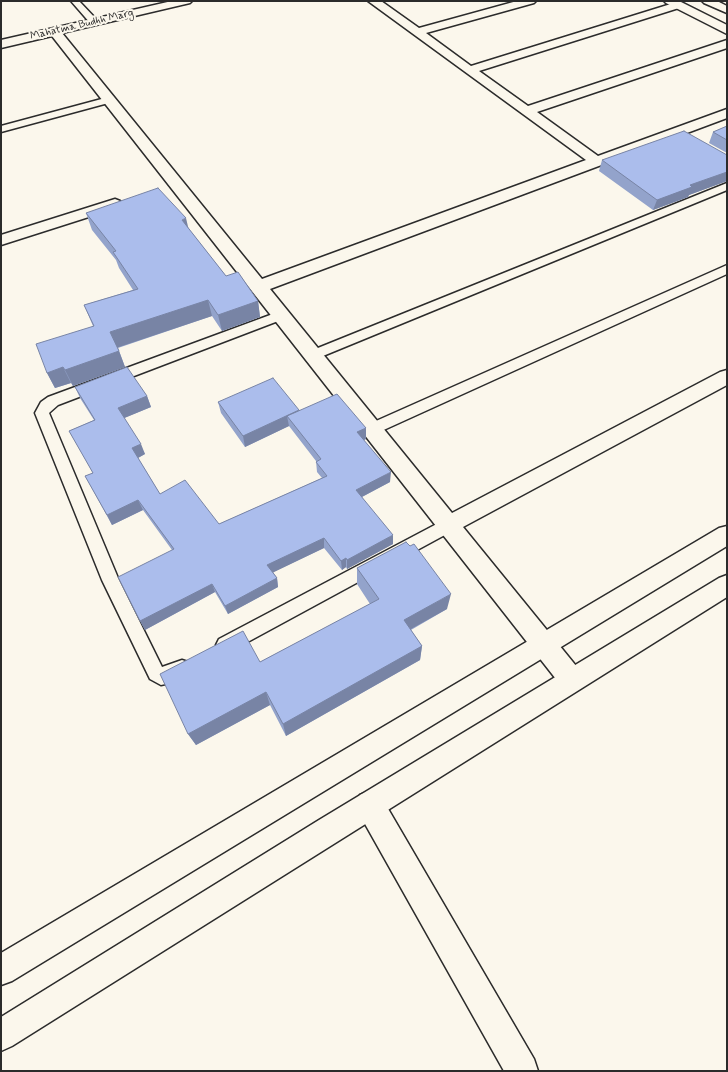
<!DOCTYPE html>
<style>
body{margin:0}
#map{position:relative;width:728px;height:1072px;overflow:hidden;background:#fbf7ec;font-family:Mynerve,sans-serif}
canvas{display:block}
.frame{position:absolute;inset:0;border:2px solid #2b2b2b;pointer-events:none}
</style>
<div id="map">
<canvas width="728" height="1072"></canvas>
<div class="frame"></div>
</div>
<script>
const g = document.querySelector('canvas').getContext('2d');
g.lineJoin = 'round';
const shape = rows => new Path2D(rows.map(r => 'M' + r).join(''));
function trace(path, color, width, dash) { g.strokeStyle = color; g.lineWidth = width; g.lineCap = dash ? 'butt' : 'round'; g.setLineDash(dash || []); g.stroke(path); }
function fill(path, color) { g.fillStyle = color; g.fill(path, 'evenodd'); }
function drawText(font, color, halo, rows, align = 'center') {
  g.font = font + ' Mynerve,sans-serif'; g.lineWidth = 4; g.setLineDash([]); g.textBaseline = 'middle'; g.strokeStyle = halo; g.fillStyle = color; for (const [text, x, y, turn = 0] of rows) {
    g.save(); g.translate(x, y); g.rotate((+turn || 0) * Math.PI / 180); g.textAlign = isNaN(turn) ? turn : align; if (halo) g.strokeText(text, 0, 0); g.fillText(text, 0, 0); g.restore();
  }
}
const lane = shape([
 [71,1,79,1,97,20,98,22,97,24,91,24,71,1],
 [109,97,114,100,112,102,1,132,1,126,109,97],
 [727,183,727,190,318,358,313,360,308,358,306,355,308,352,727,183],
 [727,265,727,274,377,433,372,434,367,433,365,429,367,425,727,265],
 [281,311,286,312,287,315,286,318,58,405,49,413,118,578,162,667,182,660,188,662,191,668,188,674,170,683,161,685,150,679,102,580,35,413,41,402,48,397,281,311],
 [448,518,454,520,456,525,454,530,231,651,225,653,219,651,216,645,219,639,448,518]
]);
const street = shape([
 [172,1,192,1,190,3,62,33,262,279,586,160,368,1,381,1,419,28,517,1,536,1,534,3,426,33,471,66,674,3,678,2,684,5,682,7,479,71,528,106,727,40,727,48,537,112,598,156,727,109,727,118,270,289,452,513,720,372,727,370,727,385,463,527,581,672,584,680,581,688,572,692,563,688,52,36,1,48,1,40,172,1],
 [115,199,120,201,123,204,120,207,1,245,1,235,115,199],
 [370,791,380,795,534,1059,538,1071,504,1071,360,815,356,805,360,795,370,791]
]);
const secondary = shape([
 [664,1,679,1,727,25,727,34,666,3,664,1],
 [702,1,717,1,727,6,727,13,704,3,702,1],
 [727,526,727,546,12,981,1,985,1,953,719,528,727,526],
 [727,575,727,597,12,1046,1,1051,1,1017,319,820,719,578,727,575]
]);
const wall = shape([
 [727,126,727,153,709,143,713,132],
 [726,155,727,155,727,181,689,195,688,197,653,210,599,171,602,160],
 [86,213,189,229,226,276,258,301,260,317,222,331,212,316,118,348,125,367,73,386,71,383,55,388,47,373,93,326,84,305,133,290,119,268,116,260,92,230],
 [75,387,147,396,151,407,124,418,145,454,138,458,160,494,219,524,322,478,317,472,316,461,289,426,245,447,221,413,218,402,299,411,366,428,366,439,364,440,390,482,362,497,393,544,347,569,346,567,342,570,324,548,273,572,277,578,278,587,228,614,215,592,145,630,140,621,172,550,143,510,112,525,85,476,93,473,69,431,94,420,80,398],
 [357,568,447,609,411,630,422,646,420,660,286,736,270,705,196,745,188,734,260,662,370,604,357,584]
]);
const shadedWall = shape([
 [727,172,727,181,689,195,688,197,653,210,657,200,690,185],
 [186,218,190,235,182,220],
 [208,300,212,316,116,348,110,332],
 [258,301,260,317,222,331,218,315],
 [119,351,125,367,73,386,65,370],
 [63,367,71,383,55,388,47,373],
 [147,396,151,407,122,419,118,408],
 [299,410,301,421,287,416,289,426,245,447,243,436],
 [366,428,366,439,358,443,357,432],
 [141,444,145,454,136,459,132,448],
 [391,472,390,482,356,500,356,490],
 [138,500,143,510,112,525,107,515],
 [393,535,393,544,347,569,347,560],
 [324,538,324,548,270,574,267,565],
 [346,558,346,567,342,570,341,561],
 [277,578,278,587,228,614,225,606],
 [212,584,215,592,145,630,140,621],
 [451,594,447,609,402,634,404,620],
 [422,646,420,660,286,736,283,724],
 [266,692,270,705,196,745,188,734]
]);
const building = shape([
 [727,126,727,140,713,132,727,126],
 [684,131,727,155,727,172,690,185,692,187,657,200,602,160,684,131],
 [158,188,186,218,182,220,226,276,238,272,258,301,218,315,208,300,110,332,119,351,65,370,63,367,47,373,36,344,94,326,84,305,138,289,113,252,116,251,86,213,158,188],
 [127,367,147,396,118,408,141,444,132,448,160,494,185,480,219,524,327,476,316,462,321,459,287,416,337,394,366,428,357,432,391,472,356,490,393,535,347,560,346,558,341,561,324,538,267,565,277,578,225,606,212,584,140,621,118,577,174,549,138,500,107,515,85,476,93,473,69,431,95,420,75,387,127,367],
 [273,378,299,410,243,436,218,402,273,378],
 [406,542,410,546,414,544,451,594,404,620,422,646,283,724,266,692,188,734,160,674,243,631,260,662,379,599,357,568,406,542]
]);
const farStreetnames = [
 ["Mahatma Budhh Marg",82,25,-13]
];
trace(lane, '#2b2b2b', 3);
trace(street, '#2b2b2b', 3);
trace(secondary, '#2b2b2b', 3);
fill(lane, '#fbf7ec');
fill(street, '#fbf7ec');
fill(secondary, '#fbf7ec');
fill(wall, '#93a3cb');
fill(shadedWall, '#7884a5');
fill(building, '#abbdec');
trace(building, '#7884a5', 1);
drawText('11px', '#2b2b2b', '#fbf7ec', farStreetnames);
</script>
